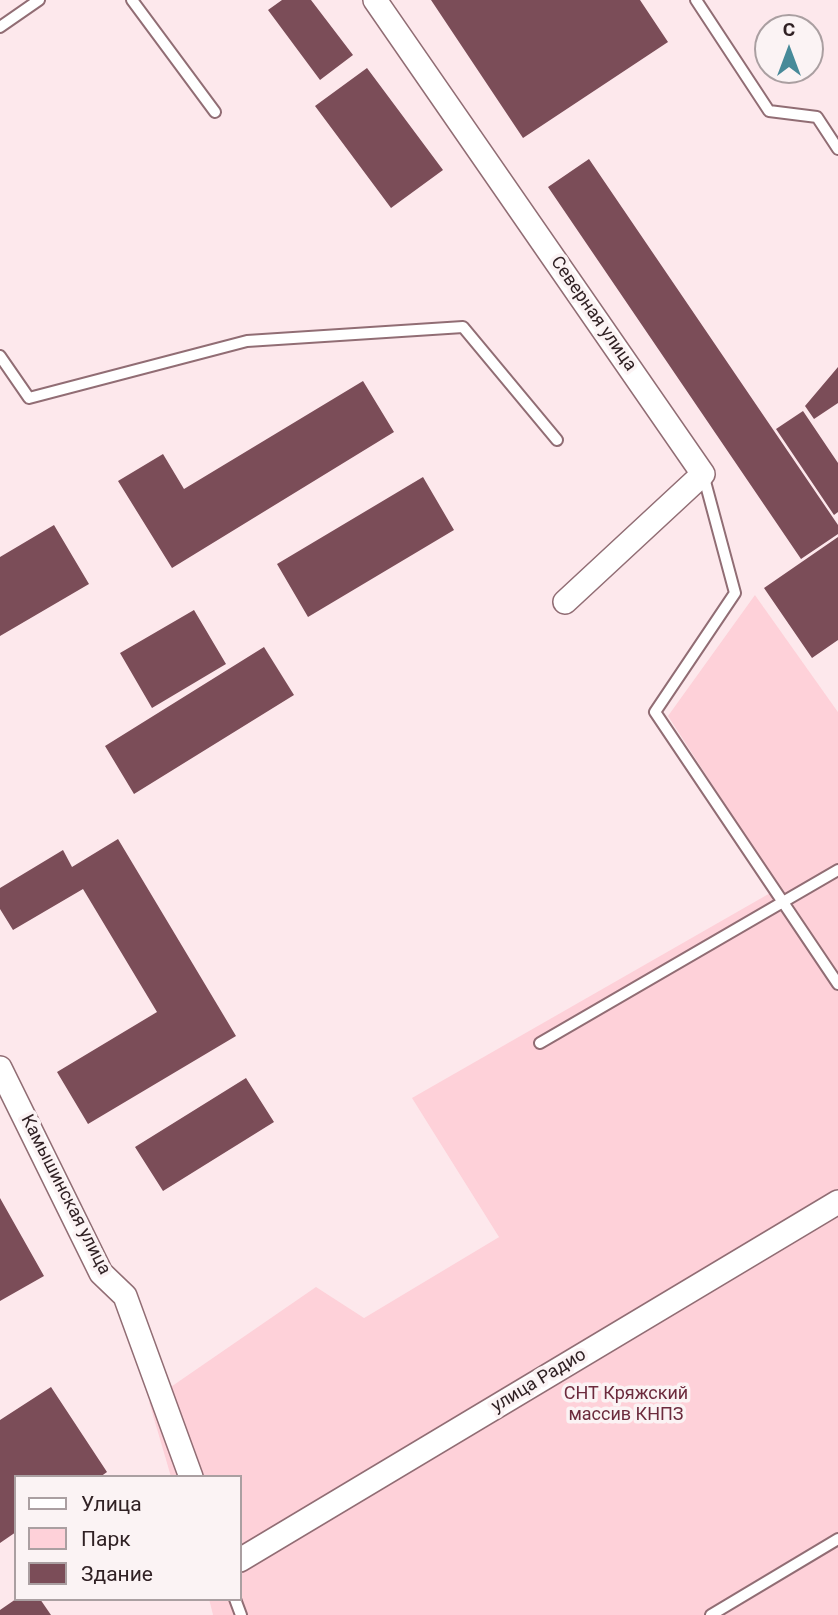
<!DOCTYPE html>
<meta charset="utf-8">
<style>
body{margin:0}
#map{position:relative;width:838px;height:1615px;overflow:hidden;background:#fbf3f4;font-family:Roboto,sans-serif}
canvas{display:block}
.legend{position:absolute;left:14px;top:1475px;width:228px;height:126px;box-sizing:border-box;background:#fbf3f4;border:2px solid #aa9fa1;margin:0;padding:9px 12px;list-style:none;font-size:21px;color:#302124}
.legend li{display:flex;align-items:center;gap:14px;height:35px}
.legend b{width:35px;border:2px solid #aa9fa1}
.north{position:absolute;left:754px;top:14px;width:70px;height:70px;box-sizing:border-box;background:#fbf3f4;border:2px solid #aa9fa1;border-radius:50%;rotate:0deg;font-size:19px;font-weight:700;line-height:28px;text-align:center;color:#302124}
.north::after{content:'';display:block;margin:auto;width:24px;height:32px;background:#478a99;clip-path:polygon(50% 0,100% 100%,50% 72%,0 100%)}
</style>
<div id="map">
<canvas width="838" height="1615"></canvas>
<ul class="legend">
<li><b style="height:9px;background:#fff"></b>Улица</li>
<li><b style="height:19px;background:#fed1d9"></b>Парк</li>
<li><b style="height:19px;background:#7b4d58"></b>Здание</li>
</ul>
<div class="north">С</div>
</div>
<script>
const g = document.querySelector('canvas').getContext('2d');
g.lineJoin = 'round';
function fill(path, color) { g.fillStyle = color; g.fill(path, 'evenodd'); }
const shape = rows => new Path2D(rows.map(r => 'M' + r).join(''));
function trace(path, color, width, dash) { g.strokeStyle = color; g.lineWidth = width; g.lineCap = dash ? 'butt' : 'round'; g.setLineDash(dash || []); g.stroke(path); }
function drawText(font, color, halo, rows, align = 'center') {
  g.font = font + ' Roboto,sans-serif'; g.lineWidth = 7; g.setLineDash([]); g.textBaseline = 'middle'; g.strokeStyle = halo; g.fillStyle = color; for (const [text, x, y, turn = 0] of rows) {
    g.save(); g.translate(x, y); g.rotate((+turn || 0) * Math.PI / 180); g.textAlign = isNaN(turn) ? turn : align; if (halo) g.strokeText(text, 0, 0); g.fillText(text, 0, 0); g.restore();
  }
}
const built = shape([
 [0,0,838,0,838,712,755,595,780,888,499,1237,364,1318,149,1402,171,1477,16,1477,16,1599,209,1599,213,1615,0,1615],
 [768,28,810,28,810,70,768,70]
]);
const green = shape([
 [755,595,838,712,838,1615,213,1615,209,1599,240,1599,240,1477,171,1477,149,1402,316,1287,364,1318,499,1237,412,1098,779,888,668,716]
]);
const building = shape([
 [282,0,311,0,353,55,320,80,268,10],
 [431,0,640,0,668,42,523,138],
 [367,68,443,170,391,208,315,106],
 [589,159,838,525,838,534,801,559,548,187],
 [838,367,838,403,814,419,805,406],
 [363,381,394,432,172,568,118,481,163,454,184,489],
 [803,411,838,463,838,512,834,515,776,429],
 [423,477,454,530,308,617,277,564],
 [54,525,89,584,0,636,0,557],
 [838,537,838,640,812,658,764,588],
 [194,610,226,664,152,708,120,653],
 [264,647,294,695,134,794,105,746],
 [118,839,236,1036,88,1124,57,1072,157,1012,83,889,13,930,0,909,0,888,63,850,72,867],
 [246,1078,274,1122,163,1191,135,1147],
 [0,1198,44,1276,0,1301],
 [51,1387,107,1472,100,1477,16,1477,16,1532,0,1543,0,1420],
 [16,1599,40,1599,51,1615,0,1615,0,1610]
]);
const lane = shape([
 [132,0,215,112],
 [696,0,769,111,817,117,838,149],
 [0,27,39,0],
 [0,356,29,398,247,341,463,327,557,440],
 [703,474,735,593,655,712,838,984],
 [540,1043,838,870],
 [235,1599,241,1615],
 [711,1615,838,1539]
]);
const street = shape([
 [375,0,703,474,565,602],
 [0,1068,101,1273,125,1296,191,1477],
 [240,1560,838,1202]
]);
const streetNames = [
 ["Северная улица",593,314,55],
 ["Камышинская улица",65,1195,63],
 ["улица Радио",539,1381,-31]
];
const parkNames = [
 ["СНТ Кряжский",626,1394],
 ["массив КНПЗ",626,1415]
];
fill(built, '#fde8ec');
fill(green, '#fed1d9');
fill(building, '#7b4d58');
trace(lane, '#916d74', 14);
trace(street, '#916d74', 26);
trace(lane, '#fff', 10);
trace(street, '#fff', 23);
drawText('18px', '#302124', '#fbf3f4', streetNames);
drawText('18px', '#6c2b3d', '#fbf3f4', parkNames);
</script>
